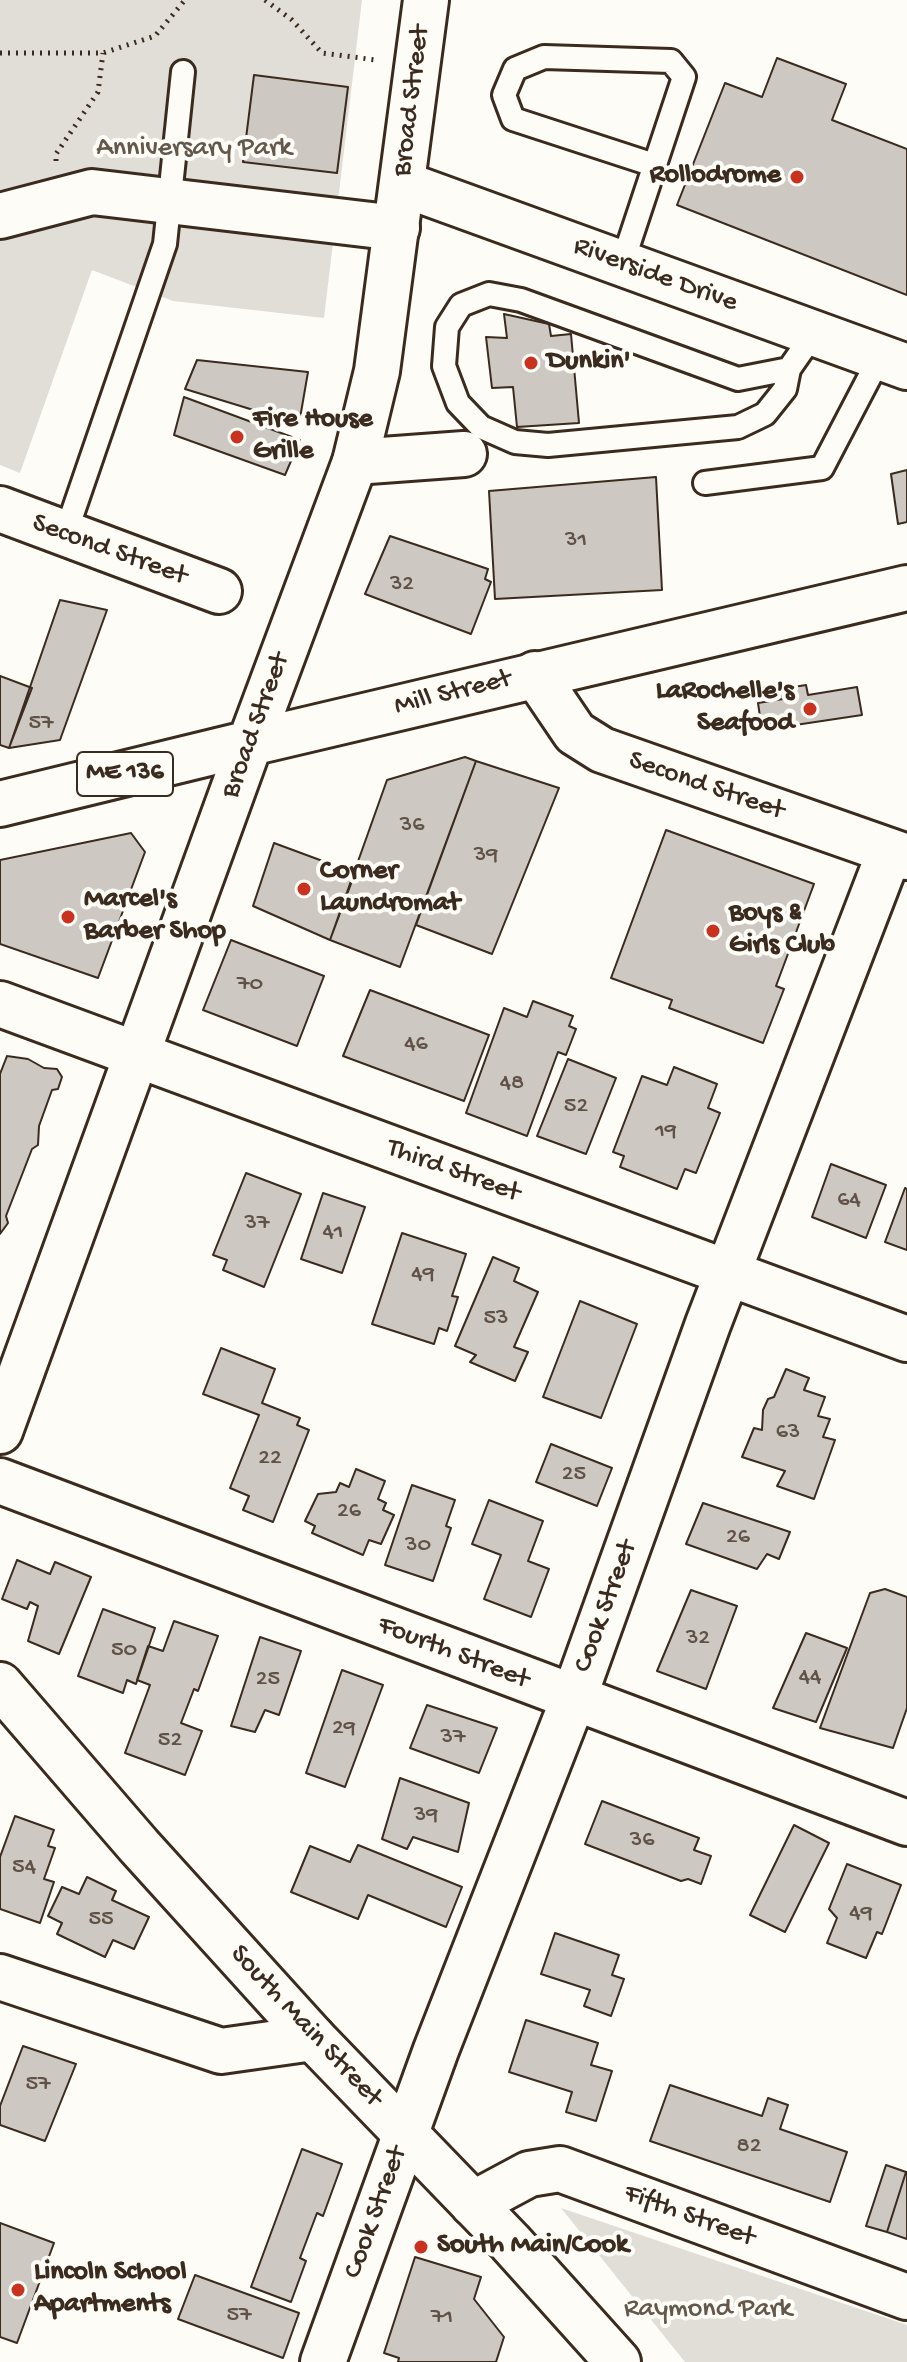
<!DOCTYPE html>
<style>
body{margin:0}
canvas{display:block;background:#fdfcf7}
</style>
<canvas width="907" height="2362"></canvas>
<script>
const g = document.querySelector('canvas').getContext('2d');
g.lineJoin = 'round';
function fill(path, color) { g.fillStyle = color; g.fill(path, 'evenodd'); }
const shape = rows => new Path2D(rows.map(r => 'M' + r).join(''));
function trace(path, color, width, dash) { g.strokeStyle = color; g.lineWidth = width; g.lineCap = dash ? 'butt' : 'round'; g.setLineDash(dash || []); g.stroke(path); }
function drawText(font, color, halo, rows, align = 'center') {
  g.font = font + ' "Gochi Hand",sans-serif'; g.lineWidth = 8; g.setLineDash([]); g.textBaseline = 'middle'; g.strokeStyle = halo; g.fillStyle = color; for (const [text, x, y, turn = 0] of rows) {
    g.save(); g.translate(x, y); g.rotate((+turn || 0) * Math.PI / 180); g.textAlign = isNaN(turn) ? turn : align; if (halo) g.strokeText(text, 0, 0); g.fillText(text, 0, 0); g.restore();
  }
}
const green = shape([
 [0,0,362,0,324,318,173,301,92,270,20,473,0,465],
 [561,2208,907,2325,907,2362,685,2362]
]);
const building = shape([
 [777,58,846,84,832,120,907,149,907,295,677,205,725,83,762,97,777,58],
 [254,75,348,87,337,173,243,162,254,75],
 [504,314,549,324,551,336,571,334,579,423,517,427,513,387,492,388,486,337,507,338,504,314],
 [197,360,308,372,299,424,185,389,197,360],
 [184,397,300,440,285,475,174,435,184,397],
 [907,470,907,522,898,524,891,474,907,470],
 [656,477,662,590,495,599,489,491,656,477],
 [390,536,488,569,485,579,491,582,471,634,365,594,390,536],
 [60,600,107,610,60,740,9,748,60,600],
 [0,676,32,688,9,748,0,745,0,676],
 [806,685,808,695,857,687,862,715,762,730,758,703,783,699,781,689,806,685],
 [465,757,476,761,400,967,330,940,387,780,465,757],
 [476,761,559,788,492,954,416,925,476,761],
 [666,830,814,884,776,986,784,989,763,1043,669,1008,672,1000,611,978,666,830],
 [131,833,145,852,98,978,0,944,0,860,131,833],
 [274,843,355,873,330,940,253,906,274,843],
 [231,940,324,976,297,1046,203,1010,231,940],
 [370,990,489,1035,464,1101,343,1056,370,990],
 [533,1001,573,1016,569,1026,576,1029,566,1055,558,1052,527,1136,466,1113,504,1008,527,1017,533,1001],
 [7,1056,28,1059,44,1068,57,1069,62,1077,58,1089,52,1090,39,1126,38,1145,32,1149,6,1216,8,1223,0,1234,0,1074,7,1056],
 [568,1059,616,1078,586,1154,537,1136,568,1059],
 [674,1067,717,1084,708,1108,720,1113,696,1173,685,1169,677,1189,620,1167,624,1156,613,1152,642,1076,667,1085,674,1067],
 [831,1164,886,1185,866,1238,812,1217,831,1164],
 [246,1173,301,1194,264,1287,223,1270,227,1260,213,1255,246,1173],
 [905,1188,907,1189,907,1250,885,1242,905,1188],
 [323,1193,365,1207,342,1273,301,1259,323,1193],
 [402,1233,466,1254,452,1296,458,1297,447,1331,439,1328,434,1344,372,1324,402,1233],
 [493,1257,519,1268,514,1281,538,1292,514,1347,528,1352,515,1381,470,1362,476,1355,455,1346,493,1257],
 [580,1301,637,1324,601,1418,543,1397,580,1301],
 [221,1348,275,1369,262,1403,300,1418,297,1425,309,1430,273,1522,243,1510,249,1496,230,1488,259,1415,203,1394,221,1348],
 [786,1369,809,1378,804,1390,825,1397,818,1416,830,1419,823,1437,835,1440,814,1499,777,1486,785,1471,742,1457,754,1428,762,1430,763,1410,768,1399,774,1397,786,1369],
 [551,1444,612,1468,597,1506,536,1482,551,1444],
 [356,1469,385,1481,378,1499,386,1503,383,1510,394,1515,381,1544,369,1540,363,1555,312,1533,315,1526,305,1521,318,1494,336,1492,340,1483,349,1487,356,1469],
 [412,1485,455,1500,446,1526,451,1528,433,1581,385,1565,412,1485],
 [489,1500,543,1521,528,1561,549,1569,531,1617,484,1599,501,1555,472,1544,489,1500],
 [703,1503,790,1532,779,1559,767,1554,757,1569,686,1544,703,1503],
 [17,1560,50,1574,55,1562,91,1577,59,1654,28,1641,38,1606,30,1602,27,1609,2,1599,17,1560],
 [885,1589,907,1597,907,1708,893,1748,820,1728,870,1593,885,1589],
 [691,1590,737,1606,706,1689,657,1671,691,1590],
 [103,1609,155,1628,136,1684,127,1680,123,1693,78,1676,103,1609],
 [174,1621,218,1636,198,1691,194,1689,181,1723,202,1731,185,1775,125,1753,150,1685,137,1680,148,1646,163,1651,174,1621],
 [806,1633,847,1648,816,1722,773,1708,806,1633],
 [260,1637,301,1651,279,1715,265,1710,255,1732,231,1726,260,1637],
 [342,1670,383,1685,345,1787,306,1773,342,1670],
 [427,1705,497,1728,479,1773,410,1748,427,1705],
 [400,1778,469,1803,458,1852,413,1837,407,1849,382,1839,400,1778],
 [602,1801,699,1838,694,1850,711,1856,701,1884,688,1879,681,1881,585,1844,602,1801],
 [15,1816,54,1830,48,1846,55,1848,44,1879,54,1882,40,1923,0,1909,0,1857,15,1816],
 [794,1825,829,1843,785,1932,750,1915,794,1825],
 [358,1845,462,1887,446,1927,368,1895,358,1919,291,1892,310,1846,350,1862,358,1845],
 [847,1864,901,1885,882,1934,877,1932,866,1958,827,1943,837,1918,829,1909,847,1864],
 [87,1877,116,1891,112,1900,149,1917,134,1949,113,1940,105,1957,57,1934,62,1923,48,1916,62,1887,79,1894,87,1877],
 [555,1933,619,1955,612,1975,624,1979,611,2016,584,2006,590,1990,541,1974,555,1933],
 [526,2020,598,2043,591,2065,612,2071,596,2121,566,2112,572,2092,509,2072,526,2020],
 [23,2046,76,2064,45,2141,0,2125,0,2106,23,2046],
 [670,2085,762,2116,768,2098,788,2105,780,2129,847,2152,830,2202,650,2141,670,2085],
 [302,2149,342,2164,323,2216,317,2213,300,2258,306,2261,291,2302,251,2287,302,2149],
 [886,2165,906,2172,887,2232,866,2226,886,2165],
 [906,2172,907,2172,907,2239,887,2232,906,2172],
 [0,2223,54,2243,17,2343,0,2337,0,2223],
 [415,2257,481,2277,474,2299,504,2337,496,2362,398,2362,399,2358,384,2353,415,2257],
 [195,2275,299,2313,283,2358,178,2319,195,2275]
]);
const path = shape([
 [265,0,292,20,322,53,376,60],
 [0,53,103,53,155,36,185,0],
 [56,161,56,154,98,92,103,53]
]);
const lane = shape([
 [622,264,684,77,671,61,544,57,515,69,504,95,513,119,654,165],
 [789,369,785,389,765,414,738,427,548,445,515,442,481,427,458,403,444,366,447,327,461,305,489,294,521,300,738,379,789,369,814,333],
 [705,483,822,468,880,357],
 [65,535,165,244,183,72]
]);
const street = shape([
 [0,216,92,192,397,228],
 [355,462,464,454],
 [0,509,219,591],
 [535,674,575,733,602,750,907,857],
 [0,1004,907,1339],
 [0,1481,907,1823],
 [0,1977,221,2051,313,2038],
 [473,2204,529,2174,560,2169,907,2297],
 [323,2362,436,2050,573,1700,708,1324,890,851]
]);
const secondary = shape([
 [403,184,907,367],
 [0,1431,250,743,907,588],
 [0,1685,139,1846,313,2038,510,2242,618,2362]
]);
const primary = shape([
 [0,804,250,743,355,462,377,371,426,0]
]);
const markers = [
 [797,177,8,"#c8321e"],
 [531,363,8,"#c8321e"],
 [237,437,8,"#c8321e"],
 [810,709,8,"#c8321e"],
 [304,889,8,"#c8321e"],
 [68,917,8,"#c8321e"],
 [713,931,8,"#c8321e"],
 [421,2247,8,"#c8321e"],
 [18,2290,8,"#c8321e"]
];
const numberNames = [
 ["31",576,541],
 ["32",402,585],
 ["57",41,724],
 ["36",412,826],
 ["39",486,856],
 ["70",250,985],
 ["46",416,1045],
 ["48",512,1084],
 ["52",576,1107],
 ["19",666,1132],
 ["64",849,1201],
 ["37",257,1224],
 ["41",333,1233],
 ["49",423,1275],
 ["53",496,1319],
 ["63",788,1433],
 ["22",270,1459],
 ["25",574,1475],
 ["26",349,1512],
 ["26",738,1538],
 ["30",418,1546],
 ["32",698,1639],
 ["50",124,1651],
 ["44",810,1678],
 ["25",268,1680],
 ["29",344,1729],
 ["37",453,1738],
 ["52",170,1741],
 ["39",426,1816],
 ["36",642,1841],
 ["54",24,1868],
 ["49",861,1914],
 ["55",101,1920],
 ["57",38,2085],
 ["82",749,2147],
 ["57",239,2316],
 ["71",442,2318]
];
const shields = [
 [125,774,96]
];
const shieldNames = [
 ["ME 136",125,774]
];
const streetNames = [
 ["Broad Street",413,101,-83],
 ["Riverside Drive",655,276,20],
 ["Second Street",109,551,20],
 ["Mill Street",453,694,-14],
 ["Broad Street",257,726,-70],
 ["Second Street",706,787,19],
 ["Third Street",453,1172,20],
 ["Cook Street",607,1607,-70],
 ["Fourth Street",453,1654,21],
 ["South Main Street",305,2027,47],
 ["Cook Street",377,2213,-70],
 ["Fifth Street",689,2217,20]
];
const parkNames = [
 ["Anniversary Park",194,150],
 ["Raymond Park",708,2311]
];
const poiNames = [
 ["Rollodrome",781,177,"right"],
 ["Dunkin'",547,363],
 ["Fire House",253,421],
 ["Grille",253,453],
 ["LaRochelle's",794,693,"right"],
 ["Seafood",794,725,"right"],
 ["Corner",320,873],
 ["Laundromat",320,905],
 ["Marcel's",84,901],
 ["Barber Shop",84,933],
 ["Boys &",729,915],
 ["Girls Club",729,947],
 ["South Main/Cook",437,2247],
 ["Lincoln School",34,2274],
 ["Apartments",34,2306]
];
fill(green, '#e1ded7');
fill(building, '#cdc8c2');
trace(building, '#3b2a1e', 2);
trace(lane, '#3b2a1e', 28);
trace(street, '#3b2a1e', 50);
trace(secondary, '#3b2a1e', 50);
trace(primary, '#3b2a1e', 50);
trace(path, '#3b2a1e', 5, [2, 6]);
trace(lane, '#fdfcf7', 22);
trace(street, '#fdfcf7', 44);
trace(secondary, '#fdfcf7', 44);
trace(primary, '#fdfcf7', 44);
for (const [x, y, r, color] of markers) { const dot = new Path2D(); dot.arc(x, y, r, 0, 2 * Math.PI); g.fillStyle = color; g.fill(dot); trace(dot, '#fdfcf7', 3); }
drawText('24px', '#605247', null, numberNames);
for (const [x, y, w] of shields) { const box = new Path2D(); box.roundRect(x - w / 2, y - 22, w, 44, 6); g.fillStyle = '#fdfcf7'; g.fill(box); trace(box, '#3b2a1e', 2); }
drawText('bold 26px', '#3b2a1e', null, shieldNames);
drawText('28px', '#3b2a1e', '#fdfcf7', streetNames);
drawText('28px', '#64574c', '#fdfcf7', parkNames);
drawText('bold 28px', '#3b2a1e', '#fdfcf7', poiNames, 'left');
</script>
